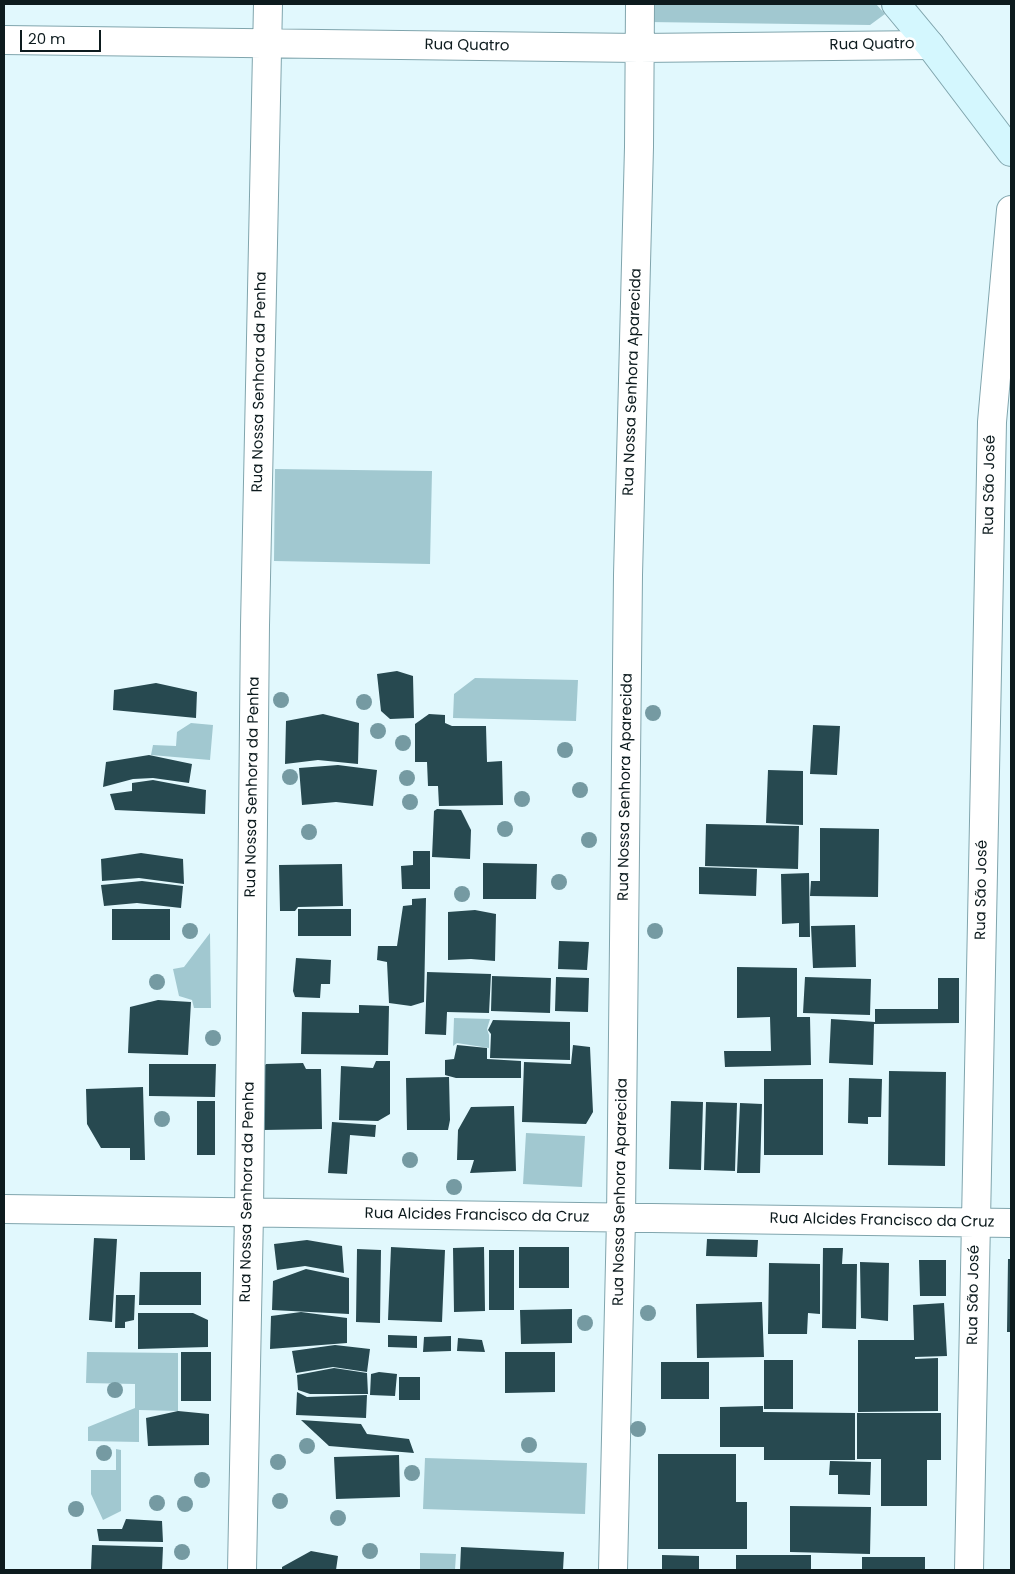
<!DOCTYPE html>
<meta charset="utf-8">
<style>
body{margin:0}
#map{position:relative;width:1015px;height:1574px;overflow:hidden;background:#e1f8fd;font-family:Poppins,sans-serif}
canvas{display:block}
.frame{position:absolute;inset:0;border:5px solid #0d1b1e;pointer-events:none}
.scale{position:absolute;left:20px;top:30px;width:81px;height:22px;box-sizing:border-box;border:2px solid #0d1b1e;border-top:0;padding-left:6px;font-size:15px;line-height:18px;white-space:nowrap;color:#0d1b1e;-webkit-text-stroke:4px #fff;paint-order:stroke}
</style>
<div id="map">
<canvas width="1015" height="1574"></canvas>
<div class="frame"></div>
<div class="scale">20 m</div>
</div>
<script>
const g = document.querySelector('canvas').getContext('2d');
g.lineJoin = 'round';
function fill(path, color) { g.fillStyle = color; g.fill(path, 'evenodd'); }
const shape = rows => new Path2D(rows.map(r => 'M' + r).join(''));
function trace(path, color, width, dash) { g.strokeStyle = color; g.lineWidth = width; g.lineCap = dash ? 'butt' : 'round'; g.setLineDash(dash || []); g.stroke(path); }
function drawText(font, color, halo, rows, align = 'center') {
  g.font = font + ' Poppins,sans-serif'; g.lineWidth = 5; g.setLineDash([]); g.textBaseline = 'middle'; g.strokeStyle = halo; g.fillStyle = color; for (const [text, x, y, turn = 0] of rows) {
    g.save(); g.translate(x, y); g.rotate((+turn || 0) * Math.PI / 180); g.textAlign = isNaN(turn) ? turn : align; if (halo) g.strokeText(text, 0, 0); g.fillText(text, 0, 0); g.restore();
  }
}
const green = shape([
 [649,4,876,4,885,14,870,25,648,22],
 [275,469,432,471,430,564,274,561],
 [475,678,578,680,576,721,453,718,454,694],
 [191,723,213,725,210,760,151,755,153,745,176,746,177,732],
 [210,933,211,1008,194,1008,192,1000,179,996,173,969,184,967],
 [454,1018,490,1019,487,1029,489,1035,489,1048,457,1043,453,1046],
 [526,1133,585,1136,582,1187,523,1184],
 [87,1352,178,1353,178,1411,139,1410,139,1442,88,1441,88,1427,135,1408,135,1384,86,1383],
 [116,1449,121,1450,121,1511,103,1520,91,1494,91,1470,116,1470],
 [425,1458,587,1463,585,1514,423,1509],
 [420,1553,456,1554,455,1570,420,1570]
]);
const building = shape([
 [397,671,413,676,414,718,390,719,381,711,377,674],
 [156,683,197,692,196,718,113,710,114,690],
 [323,714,359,723,358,764,318,760,285,764,286,721],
 [429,714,445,715,445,723,452,726,486,726,487,762,502,761,503,805,439,806,438,786,428,786,427,762,415,762,415,724],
 [813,725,840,726,837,775,810,774],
 [149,755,192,764,189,783,153,778,133,779,103,787,106,762],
 [338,765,377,770,373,806,336,802,302,805,299,768],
 [768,770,803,771,803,825,766,823],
 [153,780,206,790,205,814,115,810,110,794,132,791,132,783],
 [437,809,461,810,471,830,470,859,432,857,434,811],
 [706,824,799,826,798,869,705,866],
 [820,828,879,829,878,897,810,896,811,881,820,881],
 [413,851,430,851,430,889,402,889,401,866,413,865],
 [141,853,183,859,184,884,139,878,102,881,101,859],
 [483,863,537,864,536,899,483,899],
 [342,864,343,906,298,907,295,911,280,911,279,865],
 [699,867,757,869,756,896,699,894],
 [809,873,810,937,799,937,799,923,782,924,781,874],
 [142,881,183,886,181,908,137,903,104,906,101,885],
 [426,898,424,1002,411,1006,389,1003,387,962,377,960,378,946,397,946,403,906,412,905,412,899],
 [112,909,170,909,170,940,112,940],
 [298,909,351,909,351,936,298,936],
 [475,910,496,914,495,961,471,959,448,960,448,912],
 [855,925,856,967,813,968,811,926],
 [559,941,589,942,587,970,558,969],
 [296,958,331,960,330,984,321,984,320,998,295,997,293,991],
 [737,967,797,968,797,1017,810,1017,811,1065,725,1067,724,1051,771,1051,770,1017,737,1018],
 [427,972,491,974,489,1013,447,1012,446,1035,425,1034],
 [492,976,551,978,550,1013,491,1011],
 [556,977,589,978,588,1012,555,1011],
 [805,977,871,979,870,1015,803,1013],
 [938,978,959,978,959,1023,874,1024,873,1065,829,1063,831,1019,875,1022,875,1009,938,1009],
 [158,1000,191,1002,188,1055,128,1053,130,1007],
 [359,1005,389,1006,388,1055,301,1054,302,1012,359,1013],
 [493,1020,570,1022,570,1060,490,1058,491,1034,488,1030],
 [457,1045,487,1048,487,1059,521,1061,521,1078,456,1078,445,1075,445,1060,454,1059],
 [573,1045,590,1047,593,1112,586,1124,522,1122,524,1062,571,1064],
 [376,1061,390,1061,390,1114,378,1121,339,1120,341,1066,373,1068],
 [303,1063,306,1069,321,1069,322,1129,263,1130,262,1069,266,1064],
 [149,1064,216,1064,215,1097,149,1096],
 [889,1071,946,1072,945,1166,888,1165],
 [449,1077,450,1120,448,1130,407,1130,406,1078],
 [849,1078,882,1079,881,1117,868,1117,868,1124,848,1123],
 [764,1079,823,1079,823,1155,764,1155],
 [143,1087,145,1160,130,1160,130,1148,101,1148,87,1124,86,1089],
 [197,1101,215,1101,215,1155,197,1155],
 [671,1101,703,1102,701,1170,669,1169],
 [706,1102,737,1103,735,1171,704,1170],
 [740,1103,762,1104,760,1173,737,1173],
 [514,1106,516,1171,470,1173,474,1160,457,1160,458,1130,471,1107],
 [332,1122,376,1125,375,1137,350,1135,347,1174,328,1173],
 [94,1238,117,1239,112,1322,89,1320],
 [707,1239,758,1240,757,1257,706,1256],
 [307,1240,342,1246,344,1273,305,1266,277,1270,274,1244],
 [391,1247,445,1250,442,1322,388,1320],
 [484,1247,485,1311,454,1312,453,1248],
 [519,1247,569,1247,569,1288,519,1288],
 [823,1248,843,1248,842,1264,857,1264,856,1329,822,1328],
 [357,1249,381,1250,380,1323,356,1322],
 [489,1250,514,1250,514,1310,489,1310],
 [1008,1259,1011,1259,1011,1332,1007,1332],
 [919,1260,946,1260,946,1296,920,1296],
 [860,1262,889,1263,888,1321,861,1318],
 [769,1263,820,1264,820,1314,808,1313,807,1334,768,1334],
 [306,1269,349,1278,349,1314,272,1310,273,1281],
 [140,1272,201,1272,201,1305,139,1305],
 [116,1295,135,1295,134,1320,125,1322,125,1328,115,1328],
 [762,1302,764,1357,697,1358,696,1304],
 [944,1303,947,1356,915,1357,915,1359,938,1358,938,1411,858,1412,858,1340,914,1340,913,1305],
 [572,1309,572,1343,521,1344,520,1310],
 [301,1312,347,1318,347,1343,270,1349,271,1316],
 [138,1313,193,1313,208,1320,208,1347,138,1349],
 [388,1335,417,1336,417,1348,388,1347],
 [451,1336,451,1351,423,1352,424,1337],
 [458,1338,482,1340,485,1352,457,1351],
 [335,1345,370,1349,367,1372,333,1367,296,1373,292,1351],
 [181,1352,211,1352,211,1401,181,1401],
 [505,1352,555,1352,555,1392,505,1393],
 [764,1360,793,1360,793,1409,764,1409],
 [661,1362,709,1362,709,1399,661,1399],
 [334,1368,367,1373,368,1394,310,1394,298,1390,297,1375],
 [379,1372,397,1374,395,1396,370,1395,371,1374],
 [399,1377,420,1377,420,1400,399,1400],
 [297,1392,307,1397,367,1395,366,1418,296,1415],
 [763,1406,763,1412,855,1413,855,1460,764,1460,764,1447,720,1447,720,1407],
 [178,1411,209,1414,209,1445,148,1446,146,1418],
 [857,1413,941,1413,941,1460,927,1460,927,1506,881,1506,881,1459,857,1459],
 [301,1420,361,1424,367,1434,409,1439,414,1453,329,1446],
 [658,1454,736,1454,736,1502,747,1502,747,1549,658,1549],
 [399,1455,400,1497,336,1499,334,1457],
 [830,1461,871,1462,870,1495,838,1494,838,1475,829,1475],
 [790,1506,871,1507,870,1554,790,1552],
 [126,1519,162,1521,163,1542,99,1541,97,1529,122,1529],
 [92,1545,163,1547,162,1570,91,1570],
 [461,1547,564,1552,563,1570,460,1570],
 [311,1551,338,1556,336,1570,282,1570,282,1567],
 [662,1555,699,1556,699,1570,662,1570],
 [736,1555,811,1555,811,1570,736,1570],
 [862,1557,925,1557,925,1570,862,1570]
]);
const street = shape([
 [4,40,639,48,930,45],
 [4,1209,1011,1223],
 [242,1570,249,1213,255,625,268,4],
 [613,1570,621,1218,628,575,639,147,640,4],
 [969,1570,992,422,1011,210]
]);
const secondary = shape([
 [896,4,930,45,1011,152]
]);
const trees = [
 [281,700],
 [364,702],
 [653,713],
 [378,731],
 [403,743],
 [565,750],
 [290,777],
 [407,778],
 [580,790],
 [522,799],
 [410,802],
 [505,829],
 [309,832],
 [589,840],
 [559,882],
 [462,894],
 [190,931],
 [655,931],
 [157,982],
 [213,1038],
 [162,1119],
 [410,1160],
 [454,1187],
 [648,1313],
 [585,1323],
 [115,1390],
 [638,1429],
 [529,1445],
 [307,1446],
 [104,1453],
 [278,1462],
 [412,1473],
 [202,1480],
 [280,1501],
 [157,1503],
 [185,1504],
 [76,1509],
 [338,1518],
 [370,1551],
 [182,1552]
];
const streetNames = [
 ["Rua Quatro",872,45,-1],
 ["Rua Quatro",467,46,1],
 ["Rua Nossa Senhora da Penha",260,382,-89],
 ["Rua Nossa Senhora Aparecida",633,382,-88],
 ["Rua São José",990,485,-89],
 ["Rua Nossa Senhora da Penha",253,787,-89],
 ["Rua Nossa Senhora Aparecida",626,787,-89],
 ["Rua São José",982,890,-89],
 ["Rua Nossa Senhora da Penha",248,1192,-89],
 ["Rua Nossa Senhora Aparecida",621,1192,-89],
 ["Rua Alcides Francisco da Cruz",477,1216,1],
 ["Rua Alcides Francisco da Cruz",882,1221,1],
 ["Rua São José",974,1295,-89]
];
fill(green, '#a1c8d0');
fill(building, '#274950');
trace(street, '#80a5ad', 30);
trace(secondary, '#80a5ad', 30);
trace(street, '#fff', 28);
trace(secondary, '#d4f7fe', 28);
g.fillStyle = '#759aa2';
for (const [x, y] of trees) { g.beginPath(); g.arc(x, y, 8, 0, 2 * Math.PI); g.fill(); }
drawText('15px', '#0d1b1e', '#fff', streetNames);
</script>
